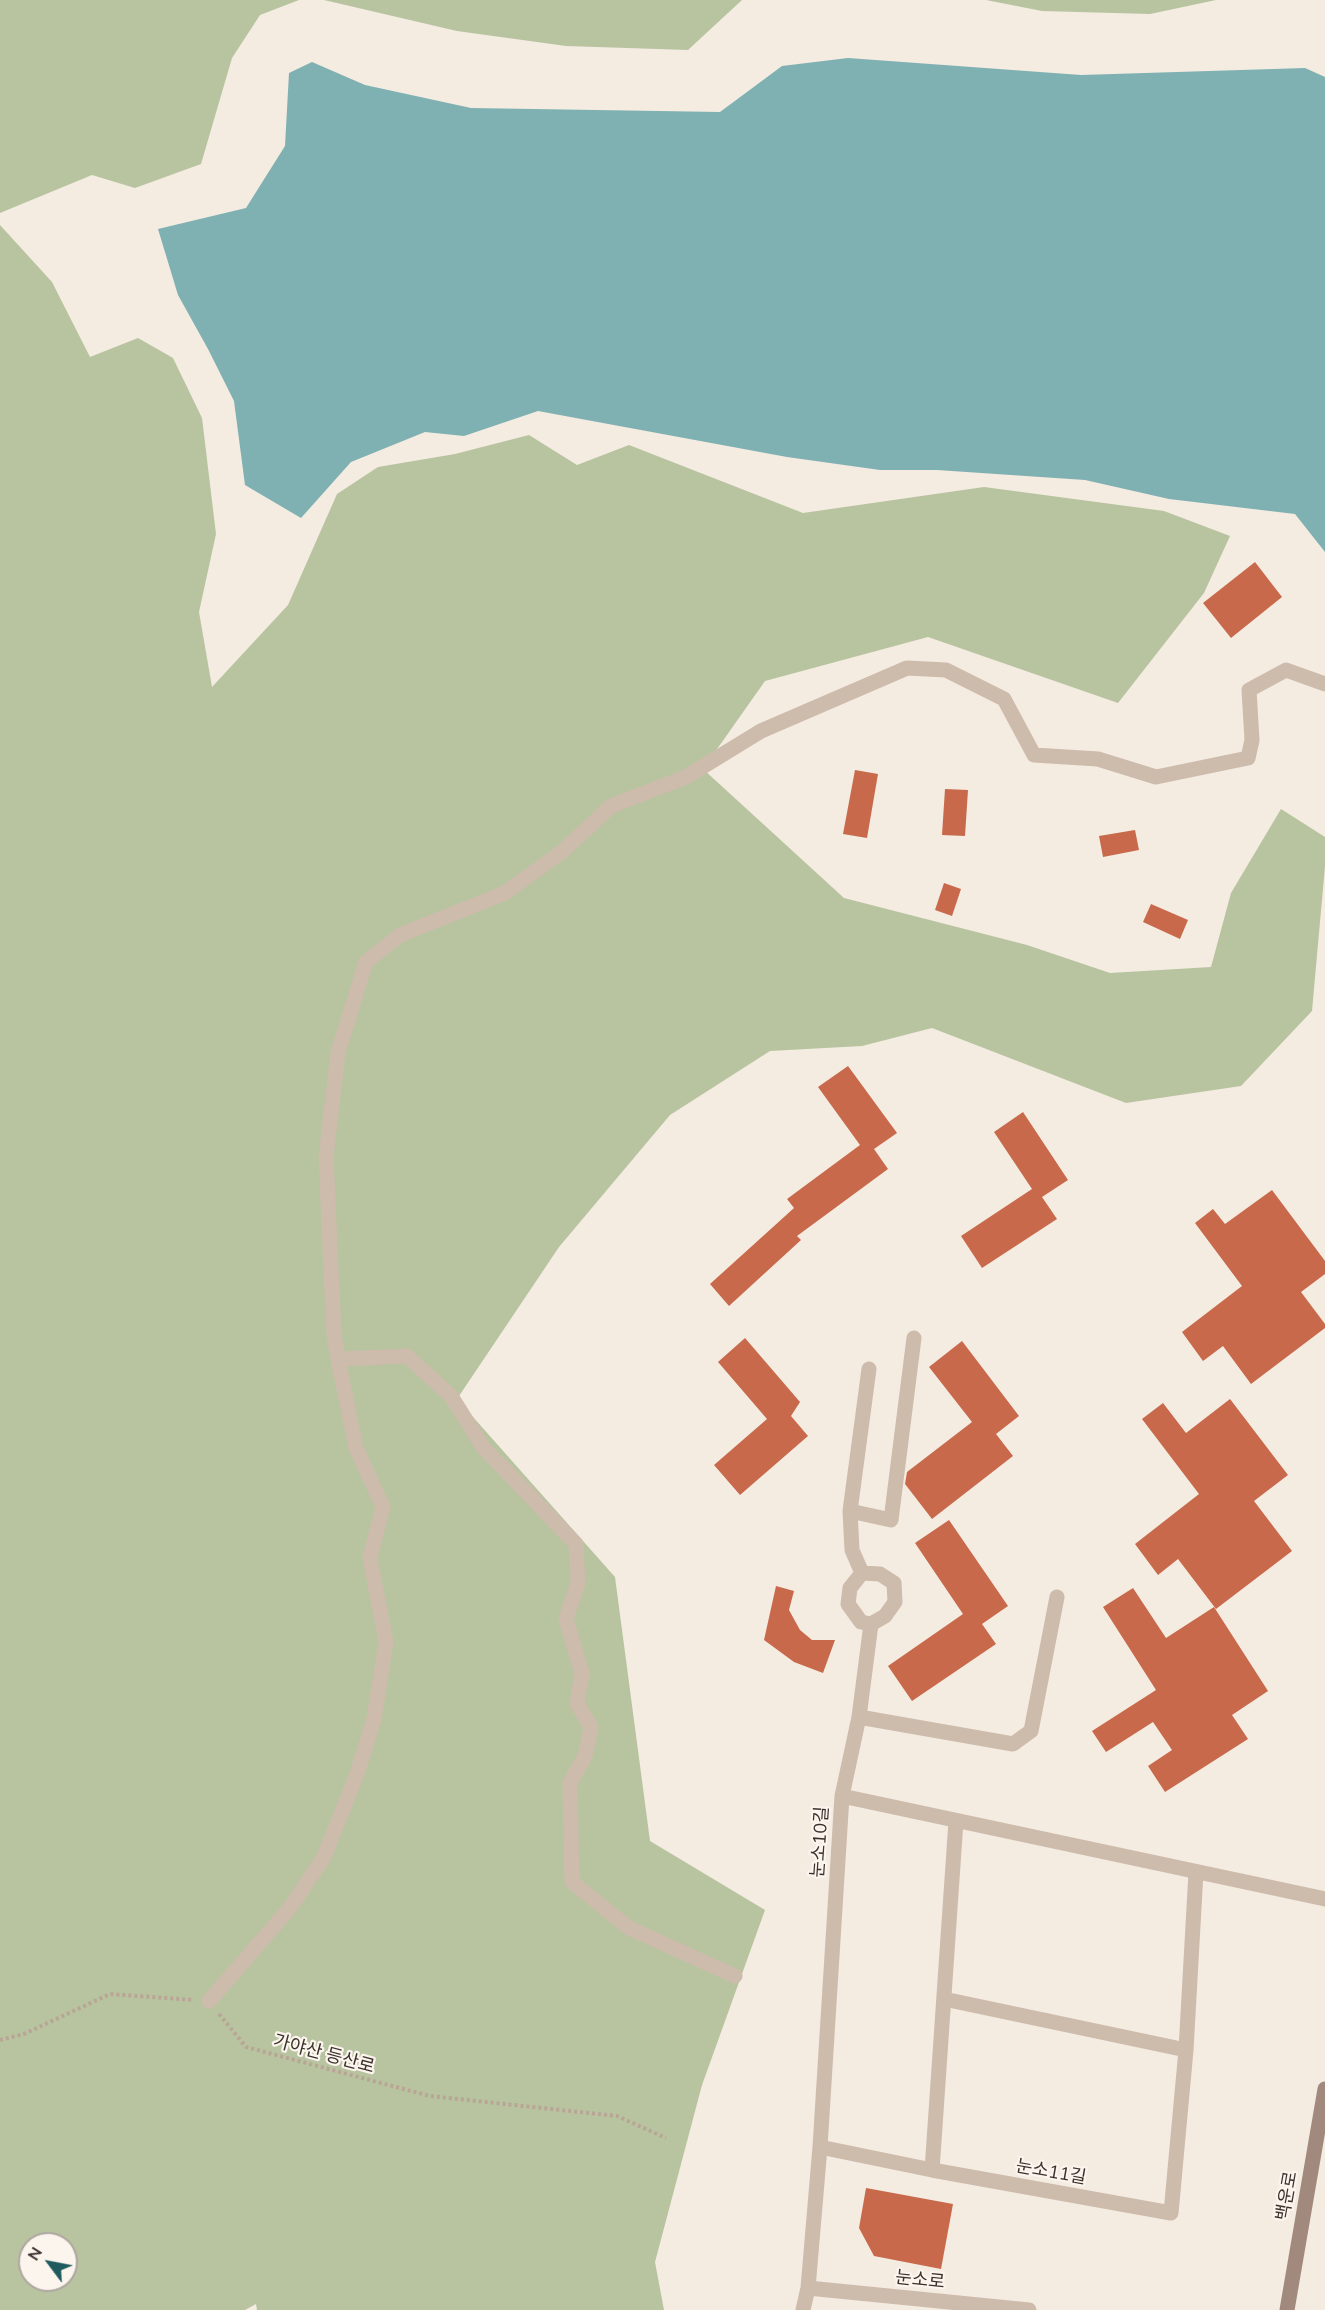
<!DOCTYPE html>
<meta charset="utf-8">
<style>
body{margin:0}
#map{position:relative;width:1325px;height:2310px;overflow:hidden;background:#f4ebe1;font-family:Mulish,sans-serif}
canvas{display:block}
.north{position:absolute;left:18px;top:2232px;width:60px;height:60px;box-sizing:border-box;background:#fbf5ee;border:2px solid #aea6a0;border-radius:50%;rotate:302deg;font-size:16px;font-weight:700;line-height:24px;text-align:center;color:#3b302b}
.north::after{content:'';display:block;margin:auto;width:21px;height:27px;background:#1f5a5e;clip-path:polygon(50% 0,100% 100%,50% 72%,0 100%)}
</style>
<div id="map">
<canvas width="1325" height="2310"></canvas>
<div class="north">N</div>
</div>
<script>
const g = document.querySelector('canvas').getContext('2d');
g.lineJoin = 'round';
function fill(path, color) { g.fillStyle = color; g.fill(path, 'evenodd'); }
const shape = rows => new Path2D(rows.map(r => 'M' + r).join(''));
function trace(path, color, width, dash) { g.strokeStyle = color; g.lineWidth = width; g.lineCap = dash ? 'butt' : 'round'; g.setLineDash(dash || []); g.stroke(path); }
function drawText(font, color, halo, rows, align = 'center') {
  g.font = font + ' Mulish,"Noto Sans KR",sans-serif'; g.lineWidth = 4.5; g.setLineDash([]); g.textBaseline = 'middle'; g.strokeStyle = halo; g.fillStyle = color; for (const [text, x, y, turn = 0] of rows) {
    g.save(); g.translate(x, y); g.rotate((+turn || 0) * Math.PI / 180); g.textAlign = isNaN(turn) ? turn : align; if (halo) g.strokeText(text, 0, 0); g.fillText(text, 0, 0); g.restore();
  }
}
const green = shape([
 [0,0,299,0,260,15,232,58,201,164,135,188,92,175,0,213],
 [324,0,742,0,688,50,566,46,457,31],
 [986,0,1216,0,1150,14,1042,11],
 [0,225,52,282,90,357,138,338,173,358,202,418,216,534,199,612,212,687,288,605,337,494,378,467,455,454,529,435,577,465,629,445,803,513,984,487,1164,511,1230,536,1204,593,1118,703,928,637,765,681,703,769,844,898,1027,945,1110,973,1211,967,1231,893,1281,809,1325,837,1325,866,1312,1011,1241,1086,1126,1103,932,1028,862,1046,770,1051,670,1115,559,1247,457,1399,615,1577,650,1841,765,1910,702,2085,655,2262,664,2310,257,2310,256,2304,245,2310,0,2310],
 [30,2244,66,2244,66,2280,30,2280]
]);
const water = shape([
 [848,58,1081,75,1305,68,1325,77,1325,552,1295,514,1169,499,1085,480,937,470,880,470,787,457,538,411,464,436,425,432,351,462,301,518,245,485,234,401,208,349,178,295,158,229,246,208,285,146,289,73,312,62,365,85,471,108,720,112,782,66]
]);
const building = shape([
 [1255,562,1282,597,1231,638,1203,603],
 [855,770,878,774,867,838,843,834],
 [945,789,968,790,965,836,942,835],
 [1135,830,1139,850,1103,857,1099,836],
 [944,883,961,889,952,916,935,910],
 [1151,904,1188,920,1180,939,1143,922],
 [848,1066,897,1133,874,1149,888,1169,797,1236,801,1240,729,1306,710,1284,794,1208,787,1199,860,1145,818,1087],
 [1023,1112,1068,1180,1042,1197,1057,1219,982,1268,961,1236,1032,1189,994,1132],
 [1272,1190,1325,1261,1325,1274,1301,1292,1325,1324,1325,1328,1251,1384,1223,1346,1203,1361,1182,1332,1242,1286,1195,1223,1213,1209,1225,1224],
 [745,1338,800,1402,791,1416,808,1436,740,1495,714,1465,767,1419,718,1362],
 [962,1341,1019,1416,996,1434,1013,1456,932,1519,905,1484,907,1472,972,1422,929,1367],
 [1230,1399,1288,1475,1254,1501,1292,1551,1216,1609,1178,1559,1158,1575,1135,1544,1199,1494,1142,1419,1163,1403,1186,1433],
 [949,1520,1008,1606,982,1624,996,1644,912,1701,888,1666,963,1614,915,1543],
 [776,1586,794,1591,789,1610,800,1630,812,1640,835,1640,823,1673,794,1662,764,1640],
 [1133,1588,1166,1638,1214,1607,1268,1691,1232,1715,1248,1739,1165,1792,1148,1766,1172,1750,1153,1722,1106,1752,1092,1731,1156,1690,1103,1607],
 [866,2188,953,2204,941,2269,874,2256,859,2228]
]);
const path = shape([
 [219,2014,246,2047,430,2096,617,2116,666,2138],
 [0,2040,24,2034,110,1994,194,2000]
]);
const street = shape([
 [850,1511,891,1520,914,1338],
 [862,1573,852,1550,850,1511,869,1369],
 [859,1717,1013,1744,1031,1731,1057,1597],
 [842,1796,1325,1899],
 [956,1821,932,2170,1171,2213,1186,2050,1196,1872],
 [735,1976,629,1928,572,1882,570,1783,585,1756,591,1727,577,1703,582,1673,566,1619,578,1583,576,1544,483,1447,451,1396,407,1356,338,1359,334,1335,326,1157,338,1052,366,962,400,935,505,893,563,851,611,806,686,777,761,731,907,668,946,670,1004,699,1034,755,1098,759,1156,777,1248,758,1252,740,1249,690,1286,670,1325,684],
 [944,1999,1186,2050],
 [209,2001,289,1909,324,1857,357,1774,374,1719,386,1642,370,1558,383,1507,356,1448,338,1359],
 [820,2147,932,2170],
 [808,2288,1029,2310],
 [803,2310,808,2288,820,2147,842,1796,859,1717,871,1624,885,1616,895,1602,894,1583,880,1574,862,1573,850,1588,848,1604,861,1622,871,1624]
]);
const secondary = shape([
 [1287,2310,1325,2089]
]);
const streetNames = [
 ["눈소10길",820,1842,-86],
 ["가야산 등산로",324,2054,15],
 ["눈소11길",1051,2172,10],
 ["백운로",1287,2196,-80],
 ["눈소로",920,2280,6]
];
fill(green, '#b8c4a0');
fill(water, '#7fb0b2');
fill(building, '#c8694b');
trace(path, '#b9a596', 4, [3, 3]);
trace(street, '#cdbbac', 15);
trace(secondary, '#a18a7d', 15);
drawText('18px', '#3b302b', '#fbf5ee', streetNames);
</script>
